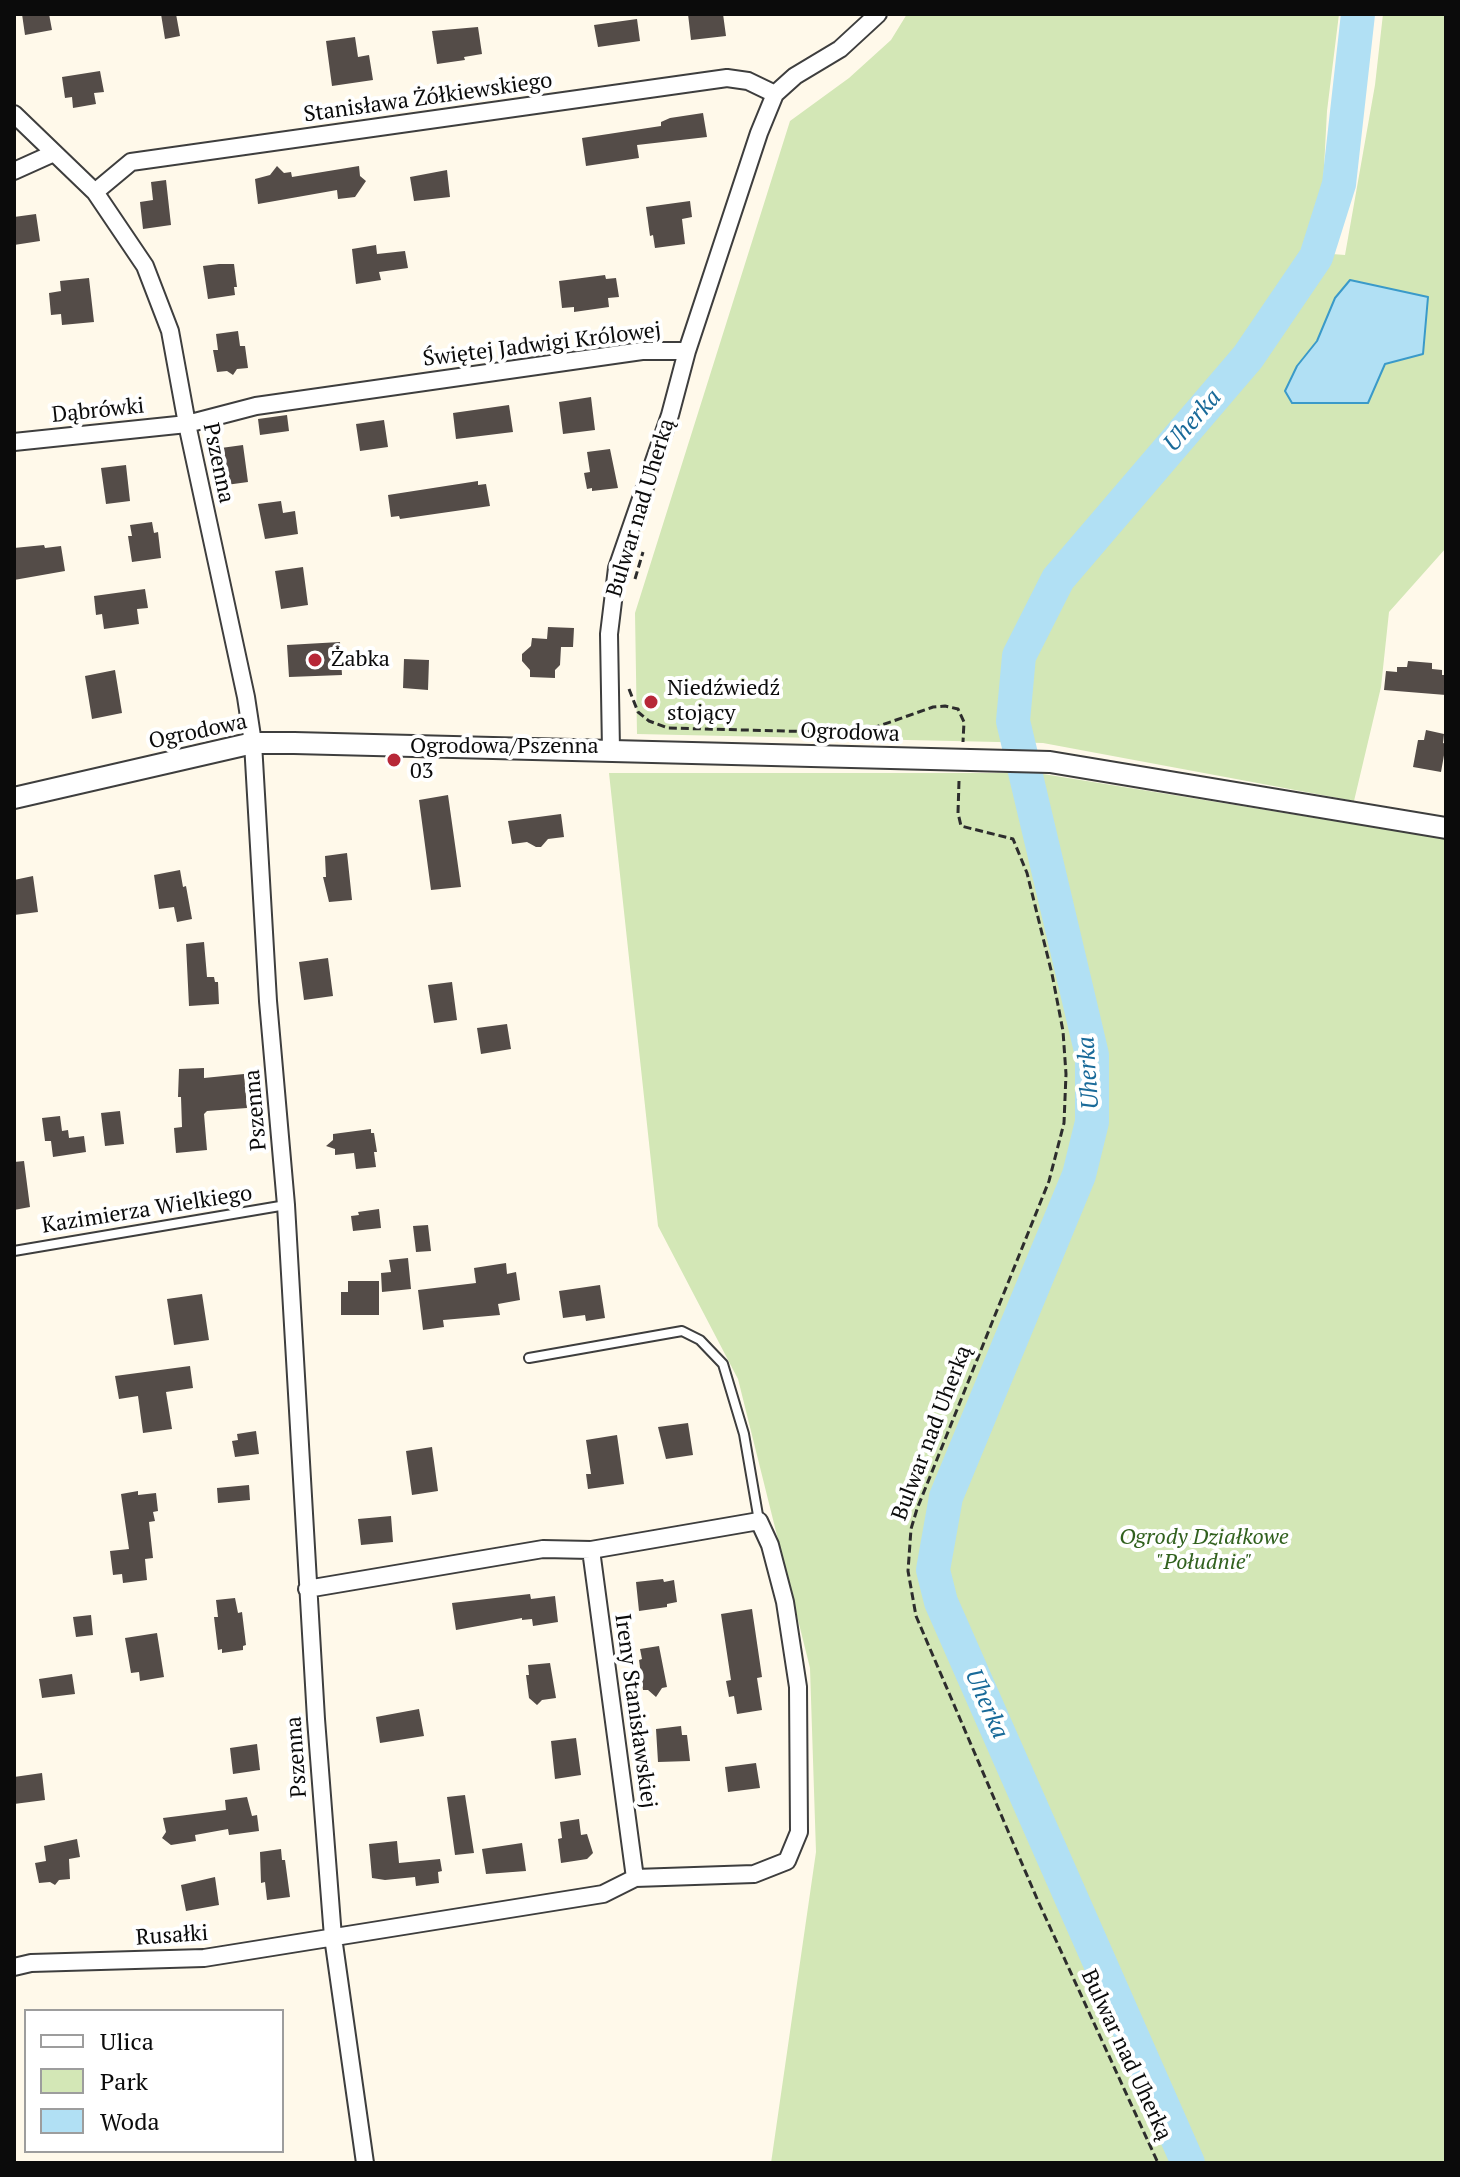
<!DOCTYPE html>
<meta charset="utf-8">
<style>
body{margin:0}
#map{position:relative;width:1460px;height:2177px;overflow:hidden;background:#fff9ea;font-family:"PT Serif",serif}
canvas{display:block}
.frame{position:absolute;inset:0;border:16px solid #0b0b0b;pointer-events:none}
.legend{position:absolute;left:24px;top:2009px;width:260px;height:144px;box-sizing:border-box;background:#fff;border:2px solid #9d9d9d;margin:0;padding:10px 14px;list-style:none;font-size:24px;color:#0b0b0b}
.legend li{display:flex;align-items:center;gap:16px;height:40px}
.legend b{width:40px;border:2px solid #9d9d9d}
</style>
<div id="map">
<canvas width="1460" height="2177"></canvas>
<div class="frame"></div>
<ul class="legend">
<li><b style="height:10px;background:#fff"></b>Ulica</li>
<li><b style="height:22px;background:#d3e7b6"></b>Park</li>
<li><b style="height:22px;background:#b1e0f4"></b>Woda</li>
</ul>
</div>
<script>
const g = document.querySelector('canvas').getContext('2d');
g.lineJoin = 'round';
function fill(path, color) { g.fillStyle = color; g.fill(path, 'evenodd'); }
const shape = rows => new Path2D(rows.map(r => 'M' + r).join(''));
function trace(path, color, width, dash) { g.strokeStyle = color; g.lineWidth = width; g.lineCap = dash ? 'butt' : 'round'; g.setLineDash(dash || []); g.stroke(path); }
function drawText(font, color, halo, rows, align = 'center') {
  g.font = font + ' "PT Serif",serif'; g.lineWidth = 8; g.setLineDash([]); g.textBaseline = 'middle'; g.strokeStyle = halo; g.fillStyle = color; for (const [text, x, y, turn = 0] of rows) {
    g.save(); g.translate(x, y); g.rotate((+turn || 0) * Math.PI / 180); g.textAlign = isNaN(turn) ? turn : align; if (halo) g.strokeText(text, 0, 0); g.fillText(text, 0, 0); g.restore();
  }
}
const green = shape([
 [907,14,1339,14,1327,111,1323,187,1306,252,1345,255,1375,85,1383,14,1446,14,1446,548,1389,612,1381,687,1354,801,1043,743,637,734,635,613,790,121,849,78,891,40],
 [609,773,1037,773,1446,839,1446,2163,771,2163,816,1852,810,1668,738,1379,658,1226]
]);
const water = shape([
 [1350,280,1428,297,1423,354,1385,364,1368,403,1292,403,1285,391,1297,366,1317,341,1335,298,1350,280]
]);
const river = shape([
 [1188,2163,941,1602,933,1570,946,1497,1079,1175,1092,1122,1092,1055,1013,721,1019,656,1058,579,1248,357,1316,257,1339,184,1358,14]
]);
const building = shape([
 [22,14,49,14,52,30,25,35],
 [161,14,176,14,180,36,165,39],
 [688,14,723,14,726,36,691,40],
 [637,19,640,41,598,47,594,25],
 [478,27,482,54,464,57,465,60,437,64,432,31],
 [355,37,358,57,369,55,373,80,332,86,326,41],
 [100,71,104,92,94,93,96,104,73,108,72,97,65,98,62,77],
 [703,113,707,137,637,145,639,158,586,166,582,138,661,126,661,122,670,118],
 [277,166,284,173,291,172,292,177,359,166,360,176,366,181,355,197,338,199,337,190,258,204,255,179,270,175],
 [447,170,450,197,414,201,410,177],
 [166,180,171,225,143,229,140,202,153,200,151,182],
 [690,201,692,217,682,219,685,244,655,248,653,235,650,236,646,207],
 [36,214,40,241,14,245,14,217],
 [376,245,377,254,405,251,408,268,379,272,381,280,356,284,352,249],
 [219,264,234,264,237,287,234,287,235,295,208,299,203,266],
 [605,275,606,279,616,278,619,297,608,298,609,307,574,312,574,307,562,308,559,281],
 [89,278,94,322,62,325,61,314,51,315,49,293,61,291,60,281],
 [238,331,240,346,245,346,248,368,237,369,233,375,227,371,217,372,213,350,218,350,216,334],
 [591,397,595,430,563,434,559,402],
 [509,405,513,432,456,439,453,413],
 [287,415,289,431,260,435,258,419],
 [384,420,388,447,360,451,356,424],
 [243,445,248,482,226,485,221,448],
 [610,449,618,488,592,491,592,488,587,489,584,473,590,472,587,452],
 [126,465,130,501,106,504,101,468],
 [478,481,478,485,486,484,490,506,400,519,399,516,391,517,388,495],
 [281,501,283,513,295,511,298,534,265,539,258,504],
 [152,522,154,533,158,532,161,558,132,562,128,536,132,536,130,525],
 [44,545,45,548,61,546,65,571,14,580,14,548],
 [303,567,308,605,281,609,275,571],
 [145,589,148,608,137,609,139,624,104,629,102,614,96,615,94,596],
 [548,627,574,628,573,647,561,647,560,665,555,670,555,678,530,677,530,670,522,661,522,654,531,646,532,638,547,639],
 [340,642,342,675,289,677,287,645],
 [404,659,429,660,428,690,403,688],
 [1408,661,1432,663,1432,669,1442,670,1442,675,1446,675,1446,695,1384,690,1386,671,1397,672,1397,667,1407,667],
 [115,670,122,713,92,719,85,676],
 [1426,730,1444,734,1443,743,1446,744,1441,772,1413,767,1418,740,1424,740],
 [448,795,461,887,431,890,419,800],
 [561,814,564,837,548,839,541,847,536,847,527,842,512,844,508,821],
 [347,853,352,900,329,902,323,877,326,877,325,856],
 [180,870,183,887,186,886,192,919,177,922,174,907,159,909,154,875],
 [33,876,38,912,14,915,14,880],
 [204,942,207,977,214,977,215,982,218,982,219,1004,189,1006,186,944],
 [328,958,333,996,304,1000,299,962],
 [452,982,457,1020,434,1023,428,985],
 [507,1024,511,1049,481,1054,477,1028],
 [204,1068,204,1078,244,1074,247,1108,207,1111,204,1114,207,1150,176,1153,174,1128,182,1127,181,1097,178,1097,179,1069],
 [120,1111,124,1144,105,1146,101,1113],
 [60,1116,62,1131,68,1130,69,1138,84,1136,86,1152,53,1157,51,1141,45,1141,42,1118],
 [371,1129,371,1133,374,1133,377,1152,374,1152,376,1167,356,1169,354,1153,335,1155,335,1149,326,1146,333,1140,333,1134],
 [24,1161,30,1207,14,1210,14,1162],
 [379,1209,381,1228,353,1231,351,1216,359,1215,358,1212],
 [428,1225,431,1251,416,1252,413,1226],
 [408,1258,411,1289,382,1292,381,1273,391,1272,389,1260],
 [506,1263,507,1274,516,1272,520,1300,498,1304,500,1315,443,1320,444,1327,423,1330,418,1290,476,1283,474,1268],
 [348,1281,379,1281,379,1315,341,1315,341,1292,348,1292],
 [600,1285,605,1318,586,1321,585,1315,563,1318,559,1291],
 [202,1294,209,1340,174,1345,167,1299],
 [190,1366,193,1388,166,1392,172,1429,143,1433,138,1396,119,1399,115,1376],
 [688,1423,693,1455,666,1459,658,1427],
 [256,1431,259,1454,235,1457,232,1441,238,1440,237,1434],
 [617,1435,624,1484,588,1489,586,1474,591,1474,586,1440],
 [432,1447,438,1491,412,1495,406,1451],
 [249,1485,250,1500,218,1503,217,1488],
 [138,1491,138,1495,156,1493,158,1511,153,1512,155,1521,149,1522,153,1558,145,1559,147,1580,123,1583,122,1574,113,1575,110,1551,129,1549,121,1494],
 [391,1516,393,1542,361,1545,358,1519],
 [663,1579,664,1582,674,1580,677,1602,667,1604,667,1607,639,1611,636,1582],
 [530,1594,531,1599,555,1596,558,1622,533,1626,532,1619,522,1620,522,1618,456,1630,452,1603],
 [235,1598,238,1613,242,1612,246,1645,243,1646,243,1650,222,1653,222,1649,218,1650,214,1617,218,1617,216,1600],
 [752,1609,762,1677,757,1678,762,1710,737,1714,734,1696,729,1697,726,1681,731,1680,721,1614],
 [91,1615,93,1635,76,1637,73,1617],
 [157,1633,164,1677,140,1681,139,1672,131,1673,125,1638],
 [659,1646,667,1687,662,1688,656,1697,648,1690,643,1690,639,1660,642,1659,640,1649],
 [550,1663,556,1698,542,1700,537,1705,529,1698,526,1675,529,1675,528,1665],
 [72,1674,75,1694,42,1698,39,1679],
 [419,1709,424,1736,380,1743,376,1717],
 [681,1726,682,1735,687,1735,690,1761,658,1762,656,1729],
 [576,1738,581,1775,555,1779,551,1741],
 [257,1744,260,1770,233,1774,230,1748],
 [756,1763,760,1788,728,1792,725,1767],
 [42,1773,45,1800,14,1804,14,1777],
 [465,1795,474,1853,455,1855,447,1797],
 [247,1797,252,1816,257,1815,259,1831,229,1835,228,1829,195,1835,196,1841,171,1845,162,1838,166,1832,163,1818,226,1810,225,1800],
 [579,1819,581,1835,587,1834,593,1853,587,1859,561,1863,558,1839,562,1838,560,1822],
 [77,1839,80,1857,69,1859,70,1879,59,1880,55,1885,50,1882,39,1883,35,1863,46,1861,44,1846],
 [397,1841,399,1863,440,1859,442,1871,438,1872,439,1883,416,1886,415,1877,385,1880,372,1878,369,1844],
 [522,1843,526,1871,486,1874,482,1849],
 [281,1849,282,1860,285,1860,290,1897,267,1900,265,1882,261,1883,260,1852],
 [215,1877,219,1905,186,1911,181,1885]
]);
const path = shape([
 [635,579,643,552],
 [629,689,638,712,649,721,668,728,859,733,933,707,945,706,958,709,964,722,963,742],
 [959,781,958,813,961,826,1013,839,1027,873,1052,974,1063,1031,1066,1074,1064,1123,1049,1181,917,1509,911,1529,908,1571,916,1616,1038,1901,1158,2163]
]);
const service = shape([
 [14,1251,286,1205],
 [529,1358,682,1331,700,1340,723,1364,744,1434,759,1521]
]);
const minor = shape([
 [14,114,95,192,145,266,170,331,187,424,246,697,253,743,268,1001,286,1205,316,1719,333,1937,365,2163],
 [14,171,54,153],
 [95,192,131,162,727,78,748,81,775,94],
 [14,442,187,424,256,406,642,351,687,351],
 [611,750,609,634,617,568,670,415,687,351,759,133,775,94,795,76,840,49,878,14],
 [591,1550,635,1878],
 [14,1967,31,1963,204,1958,603,1894,635,1878,754,1874,787,1861,799,1832,798,1687,785,1602,770,1545,759,1521,591,1550,543,1549,307,1589]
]);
const tertiary = shape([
 [14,798,253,743,294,743,1050,762,1446,828]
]);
const markers = [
 [315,660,8,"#b72838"],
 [651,702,8,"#b72838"],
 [394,760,8,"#b72838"]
];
const streetNames = [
 ["Stanisława Żółkiewskiego",428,98,-8],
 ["Świętej Jadwigi Królowej",542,345,-7],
 ["Dąbrówki",98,411,-6],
 ["Pszenna",218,463,78],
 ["Bulwar nad Uherką",641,508,-73],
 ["Ogrodowa",198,732,-12],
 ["Ogrodowa",850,733,2],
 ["Pszenna",256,1110,-95],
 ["Kazimierza Wielkiego",147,1210,-9],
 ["Bulwar nad Uherką",932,1433,-69],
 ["Ireny Stanisławskiej",635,1711,82],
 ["Pszenna",297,1757,-94],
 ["Rusałki",172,1936,-4],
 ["Bulwar nad Uherką",1126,2055,65]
];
const poiNames = [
 ["Żabka",331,660],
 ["Niedźwiedź",667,689],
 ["stojący",667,714],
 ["Ogrodowa/Pszenna",410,747],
 ["03",410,772]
];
const parkNames = [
 ["Ogrody Działkowe",1204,1538],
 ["\"Południe\"",1204,1563]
];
const waterNames = [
 ["Uherka",1193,421,-49],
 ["Uherka",1089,1073,-94],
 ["Uherka",986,1704,66]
];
fill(green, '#d3e7b6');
fill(water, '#b1e0f4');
trace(water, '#3a9ac9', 2);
trace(river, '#b1e0f4', 34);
fill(building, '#544c48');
trace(service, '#3e3e3e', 12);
trace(minor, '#3e3e3e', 20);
trace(tertiary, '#3e3e3e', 24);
trace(path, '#2d2d2d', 3, [8, 4]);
trace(service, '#fff', 8);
trace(minor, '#fff', 16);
trace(tertiary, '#fff', 20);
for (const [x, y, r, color] of markers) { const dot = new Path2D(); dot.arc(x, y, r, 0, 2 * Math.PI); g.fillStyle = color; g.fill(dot); trace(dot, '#fff', 3); }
drawText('22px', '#0b0b0b', '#fff', streetNames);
drawText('22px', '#0b0b0b', '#fff', poiNames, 'left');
drawText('italic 22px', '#31611e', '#fff', parkNames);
drawText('italic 24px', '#196a99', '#fff', waterNames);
</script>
